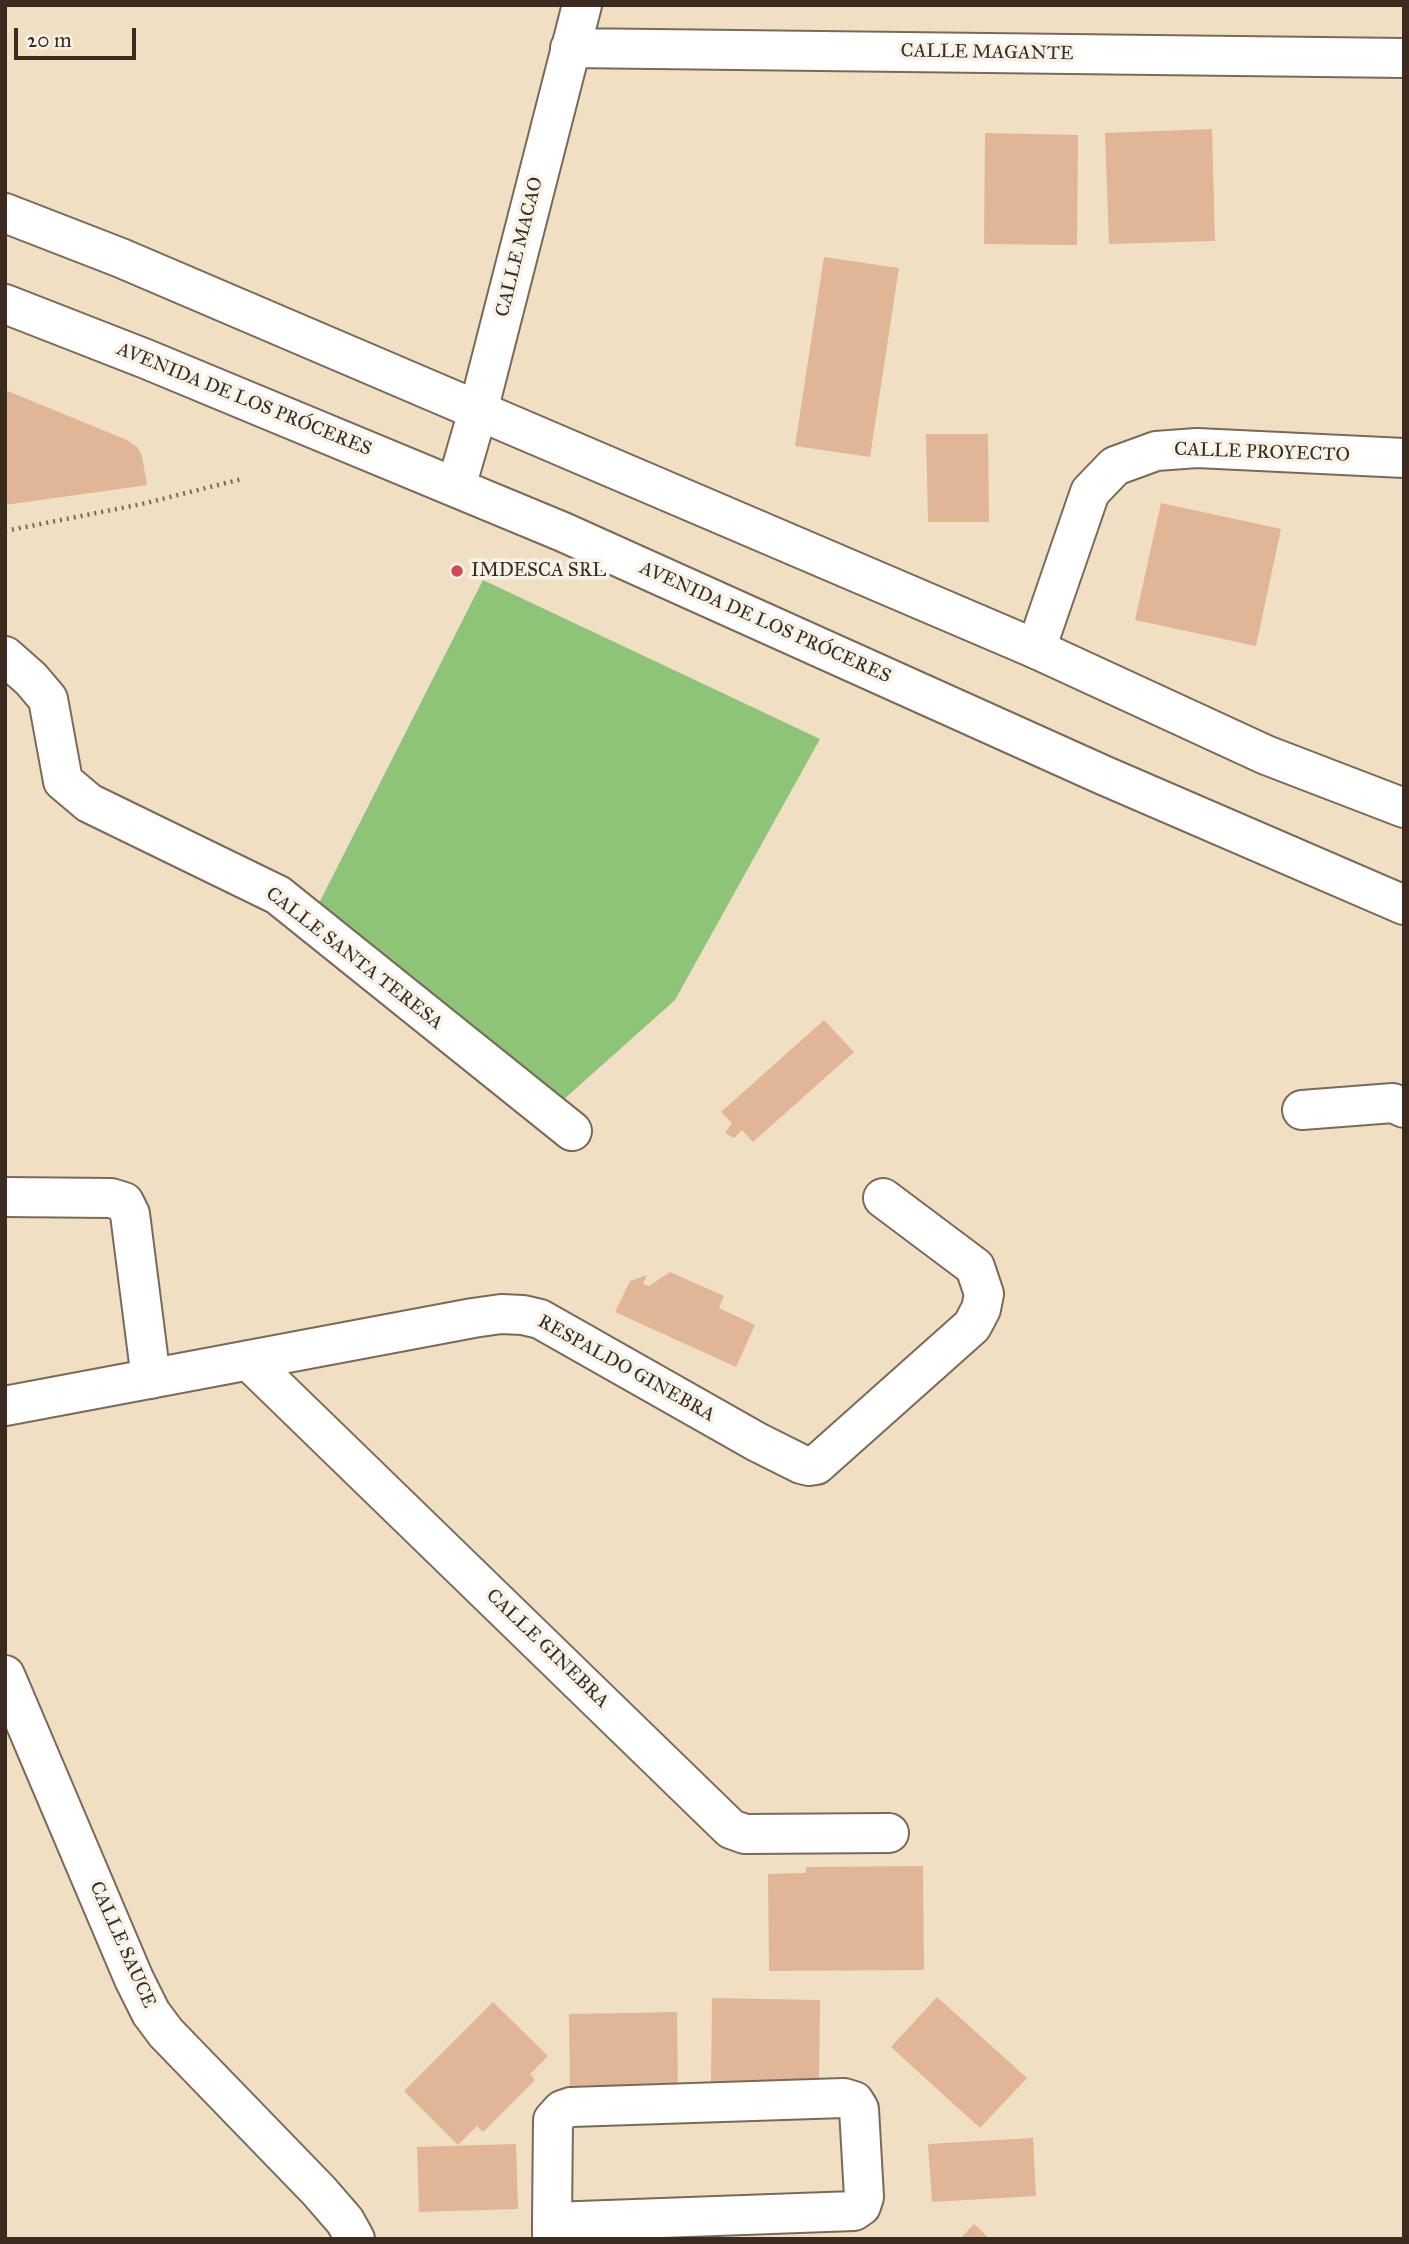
<!DOCTYPE html>
<meta charset="utf-8">
<style>
body{margin:0}
#map{position:relative;width:1409px;height:2244px;overflow:hidden;background:#f1dfc3;font-family:"IM FELL Great Primer",serif}
canvas{display:block}
.frame{position:absolute;inset:0;border:7px solid #3b2a1e;pointer-events:none}
.scale{position:absolute;left:14px;top:28px;width:122px;height:32px;box-sizing:border-box;border:4px solid #3b2a1e;border-top:0;padding-left:9px;font-size:21px;line-height:24px;white-space:nowrap;color:#3b2a1e;-webkit-text-stroke:5px #f7f3e8;paint-order:stroke}
</style>
<div id="map">
<canvas width="1409" height="2244"></canvas>
<div class="frame"></div>
<div class="scale">20 m</div>
</div>
<script>
const g = document.querySelector('canvas').getContext('2d');
g.lineJoin = 'round';
function fill(path, color) { g.fillStyle = color; g.fill(path, 'evenodd'); }
const shape = rows => new Path2D(rows.map(r => 'M' + r).join(''));
function trace(path, color, width, dash) { g.strokeStyle = color; g.lineWidth = width; g.lineCap = dash ? 'butt' : 'round'; g.setLineDash(dash || []); g.stroke(path); }
function drawText(font, color, halo, rows, align = 'center') {
  g.font = font + ' "IM FELL Great Primer",serif'; g.lineWidth = 7; g.setLineDash([]); g.textBaseline = 'middle'; g.strokeStyle = halo; g.fillStyle = color; for (const [text, x, y, turn = 0] of rows) {
    g.save(); g.translate(x, y); g.rotate((+turn || 0) * Math.PI / 180); g.textAlign = isNaN(turn) ? turn : align; if (halo) g.strokeText(text, 0, 0); g.fillText(text, 0, 0); g.restore();
  }
}
const green = shape([
 [483,580,820,739,675,1000,553,1109,313,915]
]);
const building = shape([
 [1212,129,1215,241,1109,244,1105,133],
 [985,133,1078,135,1077,245,984,244],
 [824,257,899,268,870,457,795,446],
 [5,390,127,440,137,447,142,456,147,485,5,505],
 [926,434,988,434,989,522,928,522],
 [1161,503,1281,529,1256,646,1135,620],
 [824,1020,854,1052,753,1142,742,1130,734,1138,725,1133,732,1123,721,1112],
 [670,1272,724,1296,719,1308,755,1325,736,1367,615,1312,630,1281,647,1275,643,1284,649,1286],
 [923,1866,924,1970,769,1971,768,1874,806,1873,806,1867],
 [937,1997,1027,2078,980,2128,891,2047],
 [712,1998,820,2000,819,2084,711,2083],
 [493,2002,548,2056,530,2074,535,2080,483,2132,477,2126,458,2145,404,2091],
 [677,2012,678,2094,570,2096,569,2014],
 [1033,2138,1036,2196,932,2202,928,2144],
 [516,2144,518,2209,419,2212,417,2147],
 [974,2224,990,2239,960,2239]
]);
const path = shape([
 [5,531,142,504,242,479]
]);
const minor = shape([
 [570,48,1404,58],
 [456,487,478,411,582,5],
 [1036,649,1090,492,1115,466,1156,451,1197,448,1404,458],
 [5,656,31,679,48,699,63,781,89,803,278,895,572,1131],
 [1302,1110,1393,1103,1404,1108],
 [5,1197,111,1198,124,1202,130,1214,151,1379],
 [248,1360,731,1829,745,1834,889,1833],
 [5,1406,473,1318,501,1314,523,1315,540,1319,757,1442,801,1464,809,1466,816,1465,972,1326,981,1309,984,1294,975,1267,883,1198],
 [5,1675,134,1979,151,2013,166,2033,319,2191,345,2221,355,2239],
 [552,2239,552,2222,553,2120,562,2110,571,2107,844,2098,854,2101,859,2109,864,2197,861,2206,854,2211,552,2222]
]);
const major = shape([
 [5,213,121,258,1036,649,1266,755,1404,808],
 [5,304,146,359,563,532,1103,775,1404,905]
]);
const markers = [
 [457,571,7,"#d1495b"]
];
const streetNames = [
 ["CALLE MAGANTE",987,53,1],
 ["CALLE MACAO",520,247,-76],
 ["AVENIDA DE LOS PRÓCERES",244,400,22],
 ["CALLE PROYECTO",1262,453,2],
 ["AVENIDA DE LOS PRÓCERES",765,623,24],
 ["CALLE SANTA TERESA",354,959,38],
 ["RESPALDO GINEBRA",626,1369,29],
 ["CALLE GINEBRA",547,1649,44],
 ["CALLE SAUCE",122,1945,66]
];
const poiNames = [
 ["IMDESCA SRL",471,571]
];
fill(green, '#8ec477');
fill(building, '#e0b697');
trace(minor, '#7b6958', 42);
trace(major, '#7b6958', 42);
trace(path, '#7b6958', 4.5, [2, 5]);
trace(minor, '#fff', 38);
trace(major, '#fff', 38);
for (const [x, y, r, color] of markers) { const dot = new Path2D(); dot.arc(x, y, r, 0, 2 * Math.PI); g.fillStyle = color; g.fill(dot); trace(dot, '#f7f3e8', 2.5); }
drawText('19px', '#3b2a1e', '#f7f3e8', streetNames);
drawText('19px', '#3b2a1e', '#f7f3e8', poiNames, 'left');
</script>
